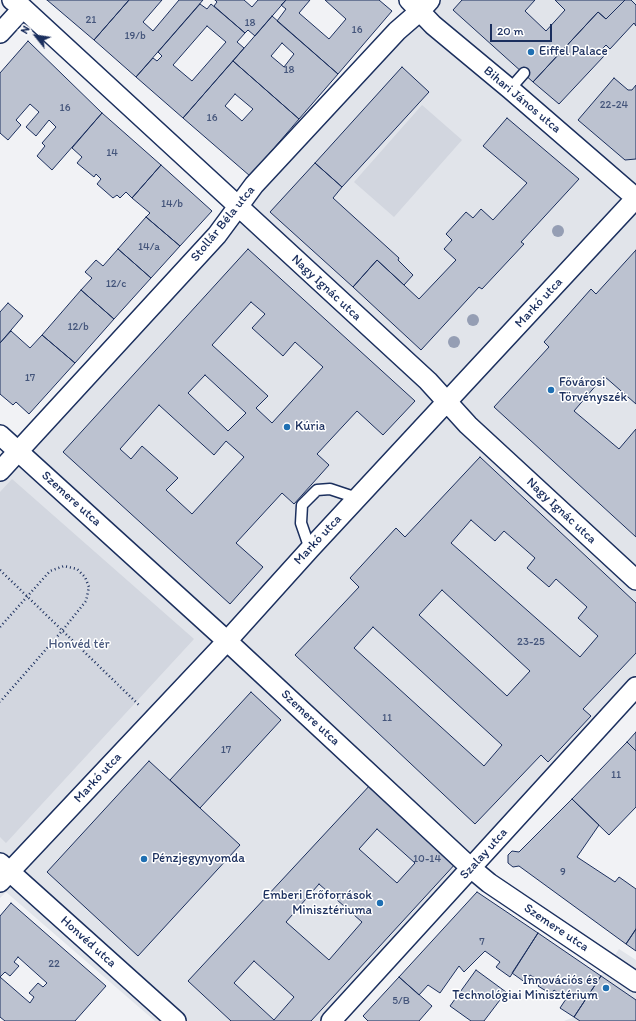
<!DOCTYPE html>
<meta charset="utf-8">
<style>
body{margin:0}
#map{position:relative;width:636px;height:1021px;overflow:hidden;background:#f1f2f5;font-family:Itim,sans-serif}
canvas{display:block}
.north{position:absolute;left:16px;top:16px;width:40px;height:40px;-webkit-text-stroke:3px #fff;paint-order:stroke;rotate:300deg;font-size:11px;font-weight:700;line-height:16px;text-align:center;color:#1b2f5e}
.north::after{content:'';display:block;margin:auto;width:14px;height:18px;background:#1b2f5e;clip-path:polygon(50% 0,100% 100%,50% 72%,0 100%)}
.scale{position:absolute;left:490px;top:24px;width:62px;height:18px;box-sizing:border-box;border:2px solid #1b2f5e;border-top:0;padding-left:5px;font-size:12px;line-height:14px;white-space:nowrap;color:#1b2f5e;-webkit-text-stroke:3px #fff;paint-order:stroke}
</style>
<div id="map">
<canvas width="636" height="1021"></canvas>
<div class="north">N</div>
<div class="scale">20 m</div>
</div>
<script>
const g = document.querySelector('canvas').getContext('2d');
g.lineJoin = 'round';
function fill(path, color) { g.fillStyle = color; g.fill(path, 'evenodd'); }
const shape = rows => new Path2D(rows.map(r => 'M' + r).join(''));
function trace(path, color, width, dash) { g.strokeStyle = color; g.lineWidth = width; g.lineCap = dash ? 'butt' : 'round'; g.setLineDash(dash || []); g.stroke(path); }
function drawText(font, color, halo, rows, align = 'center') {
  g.font = font + ' Itim,sans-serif'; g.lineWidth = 3; g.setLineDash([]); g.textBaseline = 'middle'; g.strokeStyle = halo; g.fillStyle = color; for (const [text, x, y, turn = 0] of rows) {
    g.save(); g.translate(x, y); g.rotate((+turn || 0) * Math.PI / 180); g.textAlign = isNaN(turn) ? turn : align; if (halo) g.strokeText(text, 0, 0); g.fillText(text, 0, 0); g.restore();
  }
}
const built = shape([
 [423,0,636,0,636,675,321,1021,155,1021,6,892,0,898,0,463],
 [619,949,636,960,636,1021,564,1021,574,1017]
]);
const green = shape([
 [422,105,462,140,394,217,354,182],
 [12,479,194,639,6,843,0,837,0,492]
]);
const building = shape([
 [47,0,129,0,94,40,47,0],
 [129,0,162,0,143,22,153,31,179,0,203,0,136,77,94,40,129,0],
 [215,0,244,0,252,7,258,0,286,0,255,36,248,30,245,33,214,6,217,2,215,0],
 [286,0,310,0,299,13,329,39,346,19,325,0,379,0,392,11,338,74,277,21,286,9,281,5,286,0],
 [462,0,535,0,525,11,546,31,565,10,555,0,625,0,606,19,598,12,533,82,453,10,462,0],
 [625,0,631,0,636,5,636,26,634,23,610,49,606,45,600,51,604,56,559,104,533,82,598,12,606,19,625,0],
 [200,4,207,9,211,4,245,33,237,42,244,48,183,118,136,77,153,58,157,61,162,56,158,52,200,4],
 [207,26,226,42,192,81,173,65,207,26],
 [272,16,338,74,299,119,233,61,272,16],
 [282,43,294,54,284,67,271,56,282,43],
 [28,41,102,113,52,170,37,156,45,146,42,143,56,127,49,120,36,136,26,127,39,112,30,104,16,120,21,125,8,140,0,133,0,73,28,41],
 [233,61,299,119,250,176,183,118,233,61],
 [235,94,253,109,242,121,225,106,235,94],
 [402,67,429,92,342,187,315,163,402,67],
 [614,78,628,90,632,90,636,85,636,159,625,160,578,120,614,78],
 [102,113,161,165,132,198,126,192,120,198,117,195,113,198,97,184,101,179,96,174,94,177,77,163,82,157,72,148,102,113],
 [507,118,579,179,521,242,524,244,482,289,479,287,421,350,353,287,377,260,419,299,456,260,444,249,452,240,446,234,466,212,473,218,481,209,493,220,527,183,483,146,507,118],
 [315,163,342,187,333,198,399,258,398,260,413,275,404,285,377,260,353,287,270,212,315,163],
 [161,165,212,211,180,246,146,217,150,213,132,198,161,165],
 [146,217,180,246,151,278,118,249,146,217],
 [118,249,151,278,114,319,81,290,92,278,85,272,96,260,103,266,118,249],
 [248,249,415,401,383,435,357,411,317,454,329,465,294,504,282,493,236,543,263,567,230,604,63,452,248,249],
 [251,302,265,314,252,328,283,356,295,342,323,367,272,423,256,408,268,396,212,345,251,302],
 [205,375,246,413,228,431,188,393,205,375],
 [159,405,214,455,226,441,244,457,192,514,166,490,178,478,142,446,131,459,120,449,159,405],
 [636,250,636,404,604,376,574,411,619,449,636,429,636,537,494,407,549,347,544,342,591,289,596,294,636,250],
 [81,290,114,319,75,363,42,335,81,290],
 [8,303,23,316,0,343,0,312,8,303],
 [11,331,30,348,42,335,75,363,29,414,16,402,13,405,0,394,0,343,11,331],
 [480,457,636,603,636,653,583,709,591,716,548,762,541,755,475,824,295,655,359,587,350,578,396,528,405,537,480,457],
 [471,520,495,541,504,531,535,558,527,568,549,587,556,579,587,607,578,618,598,636,580,657,451,543,471,520],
 [442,590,530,671,507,696,419,615,442,590],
 [373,627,502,745,484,766,354,648,373,627],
 [251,692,281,720,200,808,170,780,251,692],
 [636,732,636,751,627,742,636,732],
 [627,742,636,751,636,807,609,835,572,799,627,742],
 [149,761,240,845,138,956,47,872,149,761],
 [372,783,457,862,311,1021,231,1021,188,981,372,783],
 [377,829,415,863,397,883,359,849,377,829],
 [319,884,362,922,329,960,286,922,319,884],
 [254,961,294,997,274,1020,234,983,254,961],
 [572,799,599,825,577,857,615,882,619,877,636,889,636,929,626,944,519,866,513,867,508,863,508,855,512,851,519,852,572,799],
 [477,892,538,933,510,977,496,967,500,962,485,951,464,972,459,966,440,993,428,985,419,995,399,977,477,892],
 [11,903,106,986,75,1021,5,1021,0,1017,0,916,11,903],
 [18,957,47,983,43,987,38,983,29,993,34,997,30,1003,0,977,5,972,10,976,19,966,14,962,18,957],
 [636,929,636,951,626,944,636,929],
 [538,933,601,976,574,1017,560,1008,566,999,554,990,551,994,538,986,541,982,530,975,526,983,512,973,538,933],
 [476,970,506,992,484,1021,471,1021,450,1006,476,970],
 [601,976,636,1000,636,1021,580,1021,574,1017,601,976],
 [399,977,432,1006,419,1021,368,1021,363,1016,399,977]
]);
const path = shape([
 [0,570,140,706],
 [0,627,50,571,64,566,77,569,85,577,89,587,86,601,62,631,0,702]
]);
const lane = shape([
 [510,89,524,73],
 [310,549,301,523,302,505,317,490,330,489,357,498]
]);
const street = shape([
 [12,0,23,8,428,381,468,425,636,580],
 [409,0,433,25,510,89,636,198],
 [0,33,23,8],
 [0,435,227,641,471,868,489,883,636,982],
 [0,471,217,235,254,185,397,31,420,11,430,0],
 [0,863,176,1021],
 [0,882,227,641,310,549,636,198],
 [331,1021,636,687]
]);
const trees = [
 [558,231],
 [473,320],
 [454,342]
];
const markers = [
 [531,52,4,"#1f6fb2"],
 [551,390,4,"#1f6fb2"],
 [287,427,4,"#1f6fb2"],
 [144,859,4,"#1f6fb2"],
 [380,903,4,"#1f6fb2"],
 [606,988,4,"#1f6fb2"]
];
const numberNames = [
 ["21",91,20],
 ["18",250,23],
 ["16",357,30],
 ["19/b",135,36],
 ["18",289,70],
 ["22-24",614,105],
 ["16",65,108],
 ["16",212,118],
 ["14",112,153],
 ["14/b",172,204],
 ["14/a",149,247],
 ["12/c",116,284],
 ["12/b",78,327],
 ["17",30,378],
 ["23-25",531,642],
 ["11",387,718],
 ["17",226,750],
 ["11",616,775],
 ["10-14",427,859],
 ["9",563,872],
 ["7",482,942],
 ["22",54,964],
 ["5/B",401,1001]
];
const poiNames = [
 ["Eiffel Palace",539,52],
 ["Fővárosi",559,383],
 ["Törvényszék",559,398],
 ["Kúria",295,427],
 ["Pénzjegynyomda",152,859],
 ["Emberi Erőforrások",372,896,"right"],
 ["Minisztériuma",372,911,"right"],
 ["Innovációs és",598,981,"right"],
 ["Technológiai Minisztérium",598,996,"right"]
];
const streetNames = [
 ["Bihari János utca",522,100,40],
 ["Stollár Béla utca",223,224,-51],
 ["Nagy Ignác utca",326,288,43],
 ["Markó utca",539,303,-47],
 ["Szemere utca",71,499,42],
 ["Nagy Ignác utca",561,511,43],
 ["Markó utca",318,540,-47],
 ["Szemere utca",310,718,43],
 ["Markó utca",98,778,-47],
 ["Szalay utca",484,854,-48],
 ["Szemere utca",556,928,34],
 ["Honvéd utca",88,942,42]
];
const parkNames = [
 ["Honvéd tér",79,645]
];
fill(built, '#e1e4ea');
fill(green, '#d2d6df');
fill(building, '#bcc2d0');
trace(building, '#1b2f5e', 1);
trace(lane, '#1b2f5e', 13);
trace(street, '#1b2f5e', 22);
trace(path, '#1b2f5e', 2.5, [1, 3]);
trace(lane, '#fff', 10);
trace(street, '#fff', 19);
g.fillStyle = '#959eb4';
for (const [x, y] of trees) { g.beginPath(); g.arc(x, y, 6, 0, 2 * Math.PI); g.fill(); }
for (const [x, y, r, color] of markers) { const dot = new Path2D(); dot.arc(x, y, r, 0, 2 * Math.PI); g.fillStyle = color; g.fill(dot); trace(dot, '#fff', 1.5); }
drawText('11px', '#43547a', null, numberNames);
drawText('13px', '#1b2f5e', '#fff', poiNames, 'left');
drawText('13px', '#1b2f5e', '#fff', streetNames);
drawText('13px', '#49597e', '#fff', parkNames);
</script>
